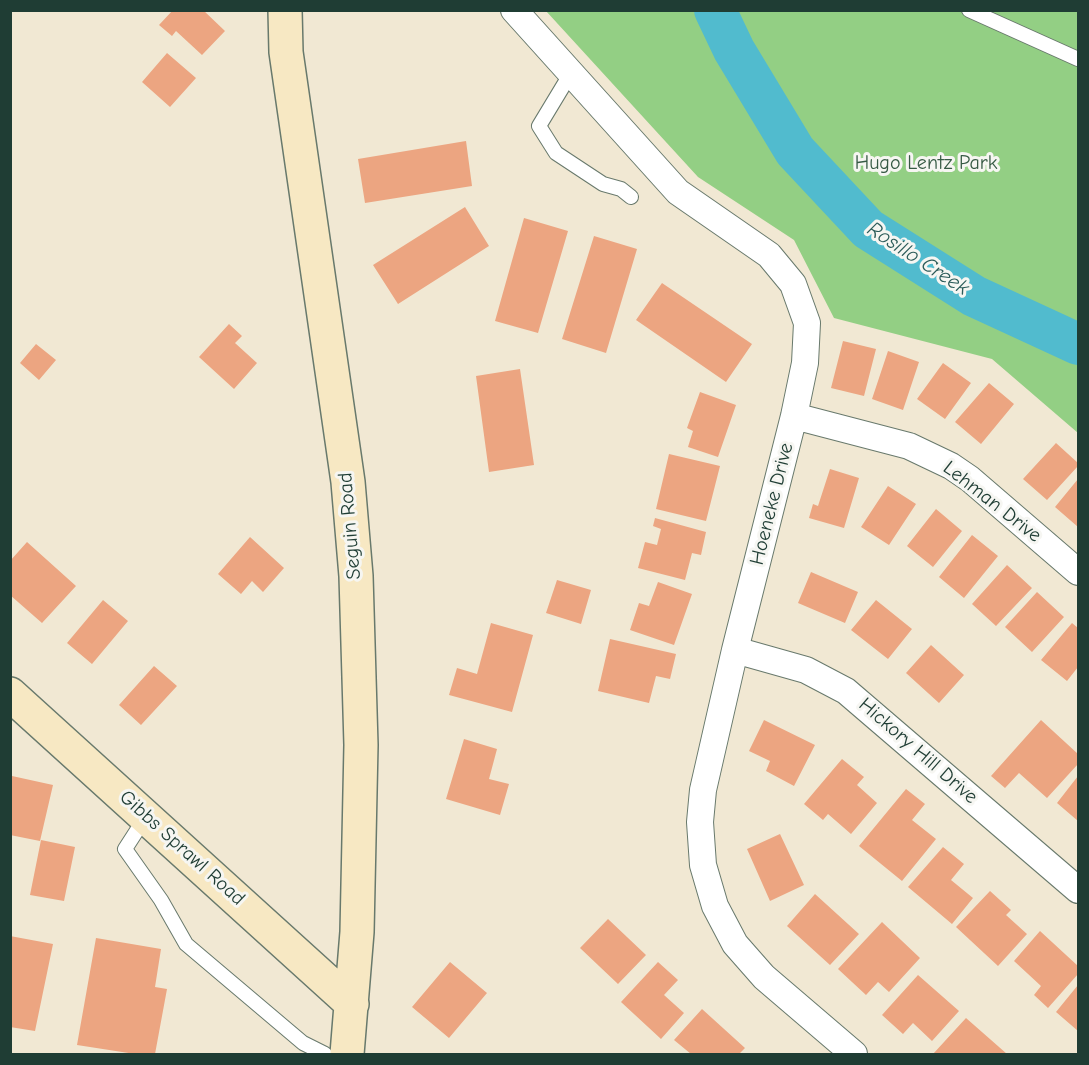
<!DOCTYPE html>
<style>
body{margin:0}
#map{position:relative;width:1089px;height:1065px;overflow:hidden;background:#f1e8d3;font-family:"Comic Neue",sans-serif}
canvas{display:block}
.frame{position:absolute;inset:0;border:12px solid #1f3d34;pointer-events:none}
</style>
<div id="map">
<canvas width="1089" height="1065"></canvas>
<div class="frame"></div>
</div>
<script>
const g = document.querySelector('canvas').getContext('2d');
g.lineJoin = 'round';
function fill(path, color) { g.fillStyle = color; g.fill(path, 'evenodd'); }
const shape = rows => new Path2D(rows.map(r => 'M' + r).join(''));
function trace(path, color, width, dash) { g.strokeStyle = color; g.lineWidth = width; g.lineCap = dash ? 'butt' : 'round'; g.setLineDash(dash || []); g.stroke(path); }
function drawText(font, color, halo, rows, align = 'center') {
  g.font = font + ' "Comic Neue",sans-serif'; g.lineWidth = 6; g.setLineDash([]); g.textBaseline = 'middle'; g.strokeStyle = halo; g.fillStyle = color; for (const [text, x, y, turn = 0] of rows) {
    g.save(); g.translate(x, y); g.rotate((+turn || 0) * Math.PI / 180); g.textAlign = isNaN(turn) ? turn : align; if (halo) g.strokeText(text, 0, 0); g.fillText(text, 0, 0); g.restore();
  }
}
const green = shape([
 [546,11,1078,11,1078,433,992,359,834,318,794,240,698,177]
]);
const river = shape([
 [715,10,734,50,795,151,868,229,974,296,1078,344]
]);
const building = shape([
 [173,10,203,10,225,31,202,55,176,31,172,36,159,25],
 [167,53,196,78,170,107,142,82],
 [466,141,472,186,365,203,358,159],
 [465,207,489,246,398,304,373,265],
 [524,218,568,231,538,333,495,321],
 [594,236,637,249,606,353,562,339],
 [662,283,752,344,726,382,636,320],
 [229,324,242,336,235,343,257,363,234,389,199,357],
 [843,341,876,349,864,396,831,388],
 [36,344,56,360,39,380,20,363],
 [888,351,919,362,903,410,872,399],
 [943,363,971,383,945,419,917,399],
 [520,369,534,465,489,472,476,376],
 [989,383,1014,404,981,444,955,422],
 [700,392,736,405,718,457,688,447,693,431,687,428],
 [1056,443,1078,463,1078,466,1047,500,1023,479],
 [669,454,720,466,706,521,656,509],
 [830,469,859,478,844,528,809,518,813,504,818,506],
 [1078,479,1078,527,1055,507],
 [888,486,916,504,889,545,861,527],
 [936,509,962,531,933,567,907,546],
 [655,518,706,532,701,555,692,553,685,580,638,568,645,542,657,545,661,529,653,526],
 [972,535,998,556,964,598,939,577],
 [250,537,284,568,263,592,252,581,241,594,218,574],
 [27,542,76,586,42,623,10,595,10,561],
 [1007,565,1032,588,996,626,972,604],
 [811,572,858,592,845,623,798,603],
 [557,580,591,590,581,624,546,613],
 [658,582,692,594,674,645,630,630,639,603,649,606],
 [1037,592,1064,617,1032,652,1005,627],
 [103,600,128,621,92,664,67,643],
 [876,600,912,629,888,659,851,630],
 [491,623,533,635,512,712,449,695,457,668,477,674],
 [1072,623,1078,628,1078,667,1067,681,1041,660],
 [610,639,676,654,670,679,656,676,649,703,598,691],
 [931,645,964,675,939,703,906,673],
 [154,666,177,686,141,725,119,705],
 [764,720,815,745,794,786,766,771,770,761,749,751],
 [1041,720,1078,754,1078,764,1047,798,1019,773,1005,788,991,776],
 [464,739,497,749,489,779,509,784,500,815,446,799],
 [842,759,864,777,857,785,877,803,851,834,828,814,823,820,804,804],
 [12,776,53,785,40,841,10,835],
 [1078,776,1078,821,1057,803],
 [906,789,925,804,912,820,936,839,902,881,859,846],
 [780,834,804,885,770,901,747,849],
 [41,840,75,847,64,901,30,895],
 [943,847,964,864,951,880,973,898,952,924,908,887],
 [990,891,1011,910,1006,915,1027,934,998,966,956,927],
 [815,894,859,934,830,965,787,926],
 [608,919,646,955,618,984,580,948],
 [882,922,920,958,889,992,878,982,866,995,838,969],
 [1040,931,1078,966,1078,974,1048,1008,1034,995,1041,986,1014,961],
 [10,936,53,944,35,1031,10,1027],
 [96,938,161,949,155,987,167,989,155,1054,135,1054,77,1045],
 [450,962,487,993,449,1038,412,1007],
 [658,962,678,980,664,995,684,1013,661,1039,621,1002],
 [918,975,959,1011,932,1041,913,1023,903,1034,882,1015],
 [1078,985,1078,1031,1056,1012],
 [702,1009,745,1048,739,1054,691,1054,674,1040],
 [966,1018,1007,1054,933,1054]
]);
const lane = shape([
 [969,10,1078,59],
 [571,73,539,126,556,153,603,184,621,189,631,197],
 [145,818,125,849,161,900,186,944,303,1043,325,1054]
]);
const street = shape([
 [514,10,678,192,769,255,793,284,807,323,805,363,794,416,735,650,703,790,700,822,703,865,715,906,735,944,764,977,854,1054],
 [794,416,909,446,951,466,970,479,1078,572],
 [735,650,806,670,846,691,1078,890]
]);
const secondary = shape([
 [285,10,286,52,348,482,356,576,361,745,357,932,347,1054],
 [10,694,352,1004]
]);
const parkNames = [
 ["Hugo Lentz Park",926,163]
];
const streetNames = [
 ["Lehman Drive",992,502,38],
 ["Hoeneke Drive",772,504,-76],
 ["Seguin Road",350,526,-95],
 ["Hickory Hill Drive",918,751,41],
 ["Gibbs Sprawl Road",182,848,42]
];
const waterNames = [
 ["Rosillo Creek",918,259,33]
];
fill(green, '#93cf84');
trace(river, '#51bbce', 42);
fill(building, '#eca581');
trace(lane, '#68796c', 16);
trace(street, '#68796c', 28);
trace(secondary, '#68796c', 36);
trace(lane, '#fff', 14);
trace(street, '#fff', 26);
trace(secondary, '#f7e8c3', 33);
drawText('20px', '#365a44', '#f6f6f2', parkNames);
drawText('20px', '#1f3d34', '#f6f6f2', streetNames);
drawText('italic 21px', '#2c5c5a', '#f6f6f2', waterNames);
</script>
